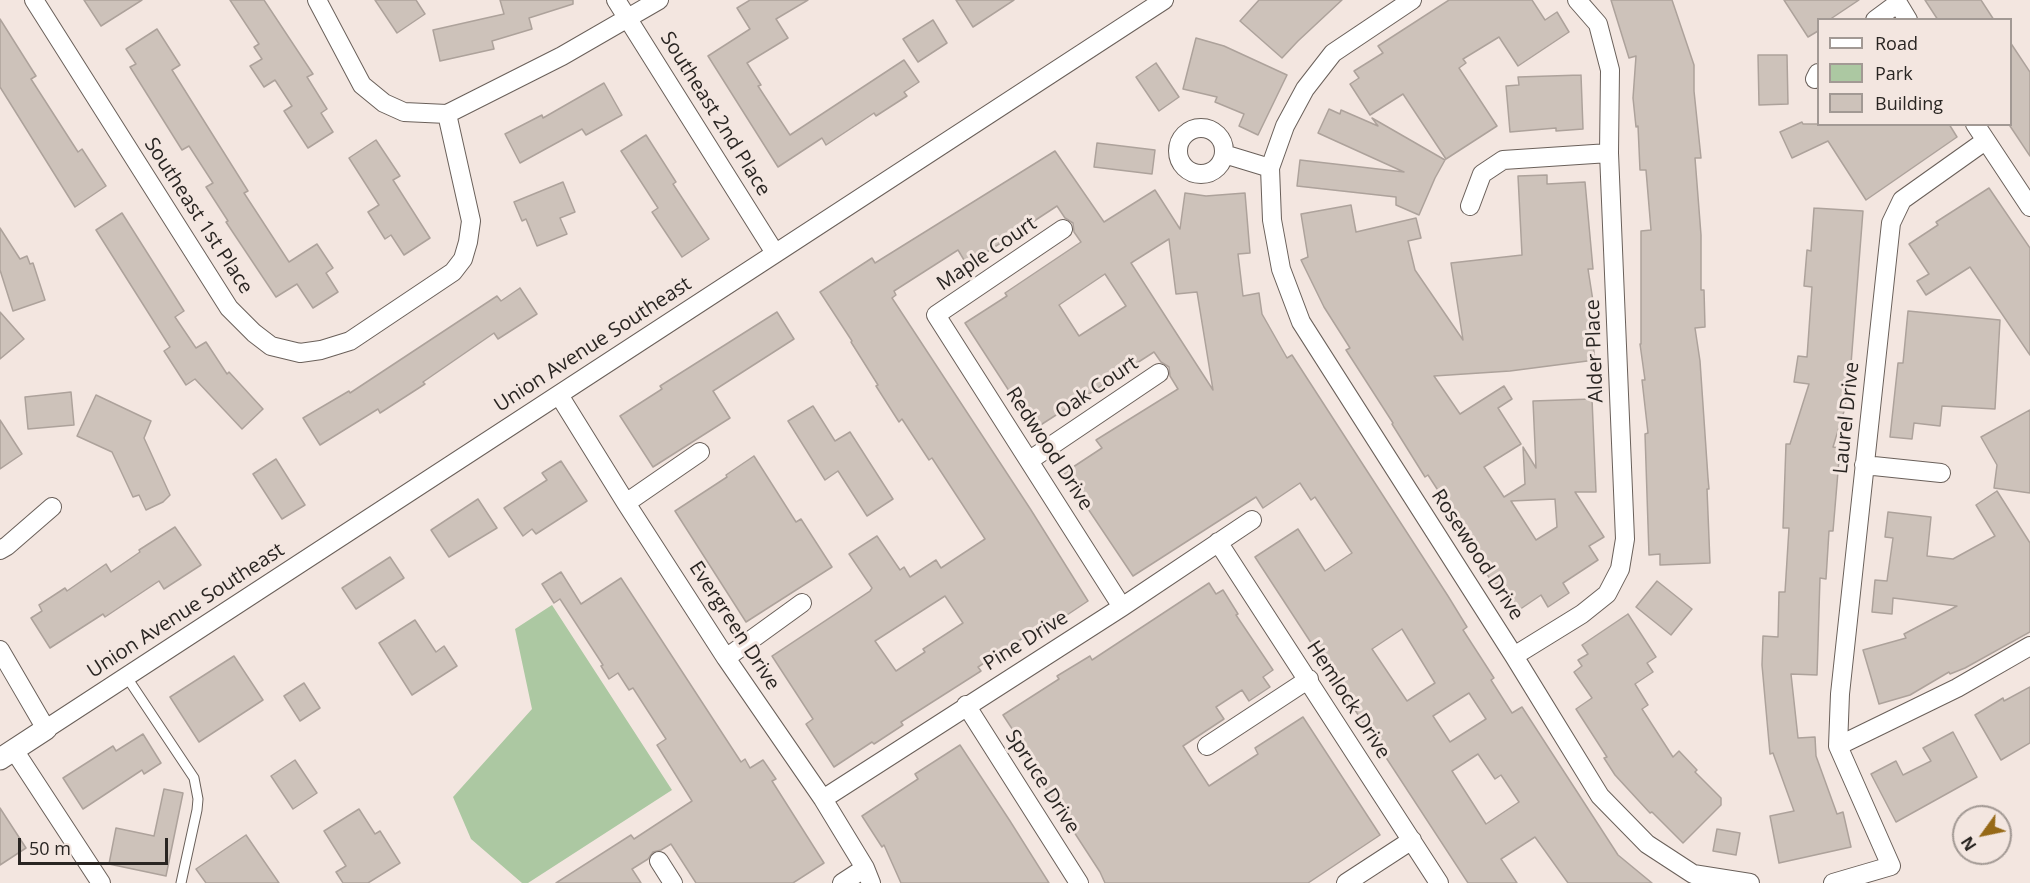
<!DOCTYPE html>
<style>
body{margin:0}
#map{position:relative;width:2030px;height:883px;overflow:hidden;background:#f3e6e0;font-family:"Open Sans",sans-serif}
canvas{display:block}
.legend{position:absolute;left:1817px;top:18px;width:195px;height:108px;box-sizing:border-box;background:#f3e6e0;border:2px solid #a29994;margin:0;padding:8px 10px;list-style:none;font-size:18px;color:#292522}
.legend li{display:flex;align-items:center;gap:12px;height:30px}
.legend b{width:30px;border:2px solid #a29994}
.north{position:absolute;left:1952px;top:805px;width:60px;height:60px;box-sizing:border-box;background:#f3e6e0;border:2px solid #a29994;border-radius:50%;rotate:237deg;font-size:16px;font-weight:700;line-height:24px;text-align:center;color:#292522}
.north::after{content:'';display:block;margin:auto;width:21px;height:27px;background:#966917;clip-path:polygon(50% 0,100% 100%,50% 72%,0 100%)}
.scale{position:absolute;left:18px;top:838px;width:150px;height:27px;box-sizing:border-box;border:3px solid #292522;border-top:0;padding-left:8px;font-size:18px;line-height:21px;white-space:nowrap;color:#292522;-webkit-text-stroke:4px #f3e6e0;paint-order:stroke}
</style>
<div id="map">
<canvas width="2030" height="883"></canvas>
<ul class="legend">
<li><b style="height:8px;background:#fff"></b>Road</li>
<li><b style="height:16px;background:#acc8a2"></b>Park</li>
<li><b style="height:16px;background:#cdc2ba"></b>Building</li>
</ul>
<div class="north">N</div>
<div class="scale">50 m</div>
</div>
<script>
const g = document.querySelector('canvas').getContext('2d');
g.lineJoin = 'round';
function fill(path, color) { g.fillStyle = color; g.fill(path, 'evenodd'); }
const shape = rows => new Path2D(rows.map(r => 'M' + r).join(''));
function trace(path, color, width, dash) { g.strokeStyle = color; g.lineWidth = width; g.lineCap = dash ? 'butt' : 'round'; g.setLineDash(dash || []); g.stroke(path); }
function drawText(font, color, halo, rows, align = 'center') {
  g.font = font + ' "Open Sans",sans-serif'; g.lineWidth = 6; g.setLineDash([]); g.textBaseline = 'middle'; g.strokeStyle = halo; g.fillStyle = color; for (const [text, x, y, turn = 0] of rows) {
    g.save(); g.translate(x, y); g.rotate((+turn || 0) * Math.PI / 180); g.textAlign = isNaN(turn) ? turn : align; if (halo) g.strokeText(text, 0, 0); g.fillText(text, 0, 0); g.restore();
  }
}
const green = shape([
 [552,605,672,790,528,883,522,883,471,839,453,797,532,709,515,629]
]);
const building = shape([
 [84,0,142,0,101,26,84,0],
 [230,0,264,0,313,74,307,77,327,109,321,113,333,132,308,148,284,111,292,106,275,80,264,87,250,66,262,59,254,47,259,44,230,0],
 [375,0,416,0,425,14,397,33,375,0],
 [500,0,573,0,573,4,529,18,532,29,492,41,494,49,440,61,433,30,504,14,500,0],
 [750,0,808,0,776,19,788,38,747,63,761,85,758,86,790,135,904,60,919,82,904,92,907,96,876,116,874,113,826,145,822,138,778,167,708,56,750,29,737,8,750,0],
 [956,0,1014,0,973,27,956,0],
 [1259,0,1342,0,1298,41,1282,58,1240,21,1259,0],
 [1449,0,1532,0,1545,20,1557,12,1569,32,1518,66,1499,37,1463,59,1466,63,1459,68,1497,126,1446,159,1403,94,1370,115,1350,84,1359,78,1354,71,1383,53,1378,46,1449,0],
 [1611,0,1672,0,1694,65,1694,91,1701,158,1695,158,1701,235,1701,290,1704,290,1705,327,1695,328,1700,361,1708,478,1709,489,1707,489,1710,563,1660,565,1660,554,1649,555,1645,434,1648,433,1642,380,1645,380,1640,344,1641,344,1641,231,1651,230,1646,170,1640,170,1638,126,1636,127,1633,98,1636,56,1629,58,1611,0],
 [1784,0,1859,0,1829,20,1818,20,1818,31,1808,37,1784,0],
 [1925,0,1981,0,1994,20,1938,20,1925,0],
 [0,19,36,76,31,79,78,152,82,149,106,186,75,207,0,87,0,19],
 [933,20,947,43,918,62,903,39,933,20],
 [157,29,180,65,172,70,248,191,244,193,289,262,317,244,333,268,326,273,338,292,313,308,297,284,276,297,226,222,228,221,206,187,213,183,189,146,182,150,130,67,136,64,126,49,157,29],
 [1196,38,1224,46,1287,75,1258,135,1239,126,1244,114,1215,102,1217,97,1183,89,1196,38],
 [2010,42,2030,72,2030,156,2010,126,2010,42],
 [1758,55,1787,55,1788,104,1759,105,1758,55],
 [1156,63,1179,97,1159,111,1136,77,1156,63],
 [1581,75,1583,129,1556,131,1556,128,1510,132,1506,86,1519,85,1518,77,1581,75],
 [604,83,622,115,586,135,582,129,520,163,505,134,542,115,543,118,604,83],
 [1329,109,1340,114,1341,110,1378,126,1372,118,1445,160,1435,178,1419,215,1396,205,1396,197,1297,186,1300,160,1404,172,1318,133,1329,109],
 [1802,122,1803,124,1949,124,1957,137,1866,200,1828,141,1792,158,1780,132,1802,122],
 [646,135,676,182,673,184,709,239,682,257,652,212,658,208,621,151,646,135],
 [376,140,400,176,393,180,430,238,404,255,391,235,385,239,368,212,379,205,349,158,376,140],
 [1097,143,1155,150,1152,174,1094,167,1097,143],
 [1055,151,1104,222,1155,190,1180,229,1185,193,1206,196,1245,193,1250,253,1238,254,1243,296,1259,293,1262,314,1287,358,1292,355,1448,596,1467,627,1463,630,1494,678,1491,680,1512,713,1522,707,1618,855,1652,883,1568,883,1535,837,1501,859,1517,883,1468,883,1255,557,1298,529,1325,571,1352,553,1315,497,1311,500,1300,483,1263,508,1256,497,1133,576,1064,473,1102,448,1096,440,1178,389,1170,376,1169,367,1161,362,1154,352,1039,426,1029,410,1024,414,965,323,1007,296,1005,293,1081,242,1074,232,1073,223,1065,218,1057,206,967,265,958,250,894,291,896,295,892,298,1031,510,1088,601,1043,631,1040,627,978,667,981,671,901,722,903,725,874,744,872,742,834,767,806,724,813,719,772,656,870,591,872,588,849,554,877,536,900,570,904,567,910,577,936,560,941,568,985,539,932,458,929,460,902,419,899,422,876,386,878,385,851,342,852,341,820,292,872,258,875,263,1055,151],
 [1169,239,1176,294,1197,292,1213,390,1131,263,1169,239],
 [1105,274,1126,306,1079,336,1059,305,1105,274],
 [945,596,963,623,923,649,925,652,896,671,875,641,945,596],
 [1402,629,1435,683,1407,701,1372,649,1402,629],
 [1469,693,1486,719,1450,742,1433,716,1469,693],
 [1478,754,1495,779,1501,775,1519,802,1486,824,1452,771,1478,754],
 [1547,175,1547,184,1585,182,1593,269,1588,269,1593,301,1588,302,1595,360,1510,371,1434,376,1460,414,1504,386,1512,399,1498,408,1521,444,1484,467,1504,497,1525,484,1523,447,1536,468,1533,401,1592,399,1596,492,1575,492,1604,537,1589,546,1598,560,1563,583,1569,593,1548,607,1541,595,1516,612,1497,583,1494,585,1471,550,1456,528,1461,526,1428,475,1425,477,1392,424,1393,423,1346,350,1350,348,1324,307,1301,260,1308,257,1301,214,1351,205,1356,232,1416,218,1421,238,1408,241,1415,270,1463,340,1451,263,1522,255,1518,176,1547,175],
 [1555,499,1557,527,1536,540,1511,501,1555,499],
 [563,182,575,212,560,218,567,234,537,246,526,219,522,221,514,202,563,182],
 [1989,188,2030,248,2030,355,1970,267,1926,295,1917,281,1929,274,1909,244,1938,225,1936,222,1989,188],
 [1814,208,1863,211,1851,364,1845,408,1833,447,1840,448,1833,531,1829,531,1826,579,1820,578,1817,675,1791,674,1798,738,1815,737,1816,756,1837,814,1843,812,1851,847,1779,863,1770,816,1794,811,1773,753,1770,754,1762,665,1763,636,1778,637,1779,592,1785,592,1789,528,1783,528,1786,444,1790,444,1809,384,1794,382,1798,356,1807,357,1812,287,1804,286,1807,250,1811,251,1814,208],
 [122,213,184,311,175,317,196,348,206,342,227,374,229,372,263,409,242,429,195,379,186,385,164,351,170,347,96,230,122,213],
 [0,228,20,259,27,256,30,264,33,263,45,300,13,311,0,270,0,228],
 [520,288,537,314,498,339,494,333,423,382,425,384,380,413,378,409,320,445,303,418,349,391,350,393,497,296,501,301,520,288],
 [1908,311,2000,320,1995,409,1942,406,1940,426,1914,423,1912,439,1890,437,1898,363,1903,363,1908,311],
 [0,312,24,339,0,359,0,312],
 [777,312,794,339,713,391,730,418,653,467,620,416,662,389,660,386,777,312],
 [71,392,74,425,28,429,25,397,71,392],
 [96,395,151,421,144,438,170,495,163,502,146,510,139,495,133,497,112,452,77,436,96,395],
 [813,406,835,441,850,432,893,499,867,516,838,471,825,480,788,421,813,406],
 [2030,410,2030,493,1994,488,1997,465,1981,437,2030,410],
 [0,420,22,454,0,469,0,420],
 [754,456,796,522,801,519,832,567,746,622,675,511,727,477,726,475,754,456],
 [276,459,305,505,282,519,253,474,276,459],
 [561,461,587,501,536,534,532,529,523,536,504,508,547,480,542,473,561,461],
 [1997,491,2030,543,2030,632,1965,668,1950,674,1949,672,1910,695,1879,704,1863,650,1906,638,1904,634,1957,606,1893,598,1892,614,1872,612,1875,580,1887,581,1893,538,1885,537,1888,512,1931,517,1927,556,1953,559,1995,536,1976,505,1997,491],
 [478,499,497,528,449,557,431,530,478,499],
 [175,527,201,565,164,589,159,581,105,617,103,614,50,648,31,618,42,611,39,605,65,588,67,591,106,564,111,572,140,552,139,550,175,527],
 [390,557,404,578,356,609,342,588,390,557],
 [561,572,581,604,621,578,741,762,745,759,750,768,763,760,776,779,772,781,824,863,793,883,696,883,671,844,661,850,653,852,648,859,632,869,641,883,556,883,631,835,634,839,692,801,657,745,666,739,633,688,629,690,618,673,609,679,601,666,603,665,560,599,554,603,542,584,561,572],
 [1657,581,1692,609,1671,635,1636,607,1657,581],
 [1209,583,1216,594,1223,590,1238,614,1236,615,1273,670,1263,677,1270,687,1249,701,1242,690,1216,707,1224,719,1183,746,1209,786,1258,754,1255,748,1303,717,1380,835,1308,883,1105,883,1100,872,1024,755,1028,753,1003,715,1059,679,1057,676,1090,656,1092,660,1209,583],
 [1628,614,1656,657,1647,663,1653,672,1635,684,1648,705,1642,709,1673,757,1679,751,1697,770,1695,772,1721,798,1721,805,1683,843,1652,812,1650,813,1615,775,1604,758,1607,757,1576,709,1592,698,1574,672,1582,666,1578,660,1588,654,1582,645,1628,614],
 [415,620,436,652,444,646,457,666,412,695,379,643,415,620],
 [234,656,263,700,199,742,170,697,234,656],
 [304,683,320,708,300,721,284,696,304,683],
 [2030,687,2030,743,2001,760,1975,715,2003,698,2004,701,2030,687],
 [1953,732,1977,777,1896,822,1871,774,1896,761,1903,775,1931,761,1923,748,1953,732],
 [143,734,161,763,144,774,142,770,83,809,63,778,113,746,116,751,143,734],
 [960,745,1010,821,1049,883,901,883,884,845,882,847,862,816,918,779,915,774,960,745],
 [295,760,317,793,293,809,271,776,295,760],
 [164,789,183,793,166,876,109,864,116,828,154,836,164,789],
 [0,808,26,848,0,865,0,808],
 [359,809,375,834,380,831,400,863,368,883,343,883,336,872,346,866,324,831,359,809],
 [1717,829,1740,833,1736,855,1713,851,1717,829],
 [246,835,279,883,206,883,196,869,246,835]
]);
const service = shape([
 [126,676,194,778,198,799,197,810,181,883]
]);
const minor = shape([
 [34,0,229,308,254,333,271,346,300,353,321,350,350,341,453,272,463,259,468,242,471,221,447,114],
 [317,0,362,85,384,103,404,112,447,114,562,56,659,0],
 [616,0,775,253],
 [1412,0,1333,53,1305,89,1285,126,1270,168,1272,220,1281,269,1301,322,1514,656,1600,796,1647,844,1693,874,1750,883],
 [1896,0,1908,20],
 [1875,20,1898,3],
 [1815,79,1818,73],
 [1975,124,2030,207],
 '1178 151a23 23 0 1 1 46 0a23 23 0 1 1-46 0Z',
 [1224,154,1270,168],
 [1470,206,1482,174,1503,160,1609,153],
 [1063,229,936,315,1122,607],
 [559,395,626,503,726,658,823,799,865,868,871,883],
 [1030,460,1159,373],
 [1864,465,1941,473],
 [626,503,700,452],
 [1218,542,1439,883],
 [0,550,7,546,52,507],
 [0,650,46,729,1164,0],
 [1514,656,1582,614,1607,594,1620,569,1625,539,1609,153,1610,70,1598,24,1577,0],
 [726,658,802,603],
 [966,705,1079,883],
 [1207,746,1309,679],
 [1838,746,1840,694,1891,223,1902,200,1985,141],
 [14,750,101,883],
 [823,799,1122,607,1252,520],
 [659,861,673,883],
 [842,883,865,868],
 [1346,883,1412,840],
 [1833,883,1891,866,1838,746,1957,688,2030,646]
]);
const tertiary = shape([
 [0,759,46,729]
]);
const streetNames = [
 ["Southeast 2nd Place",715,114,58],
 ["Southeast 1st Place",198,216,57],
 ["Maple Court",987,254,-34],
 ["Union Avenue Southeast",593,345,-33],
 ["Alder Place",1595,351,-92],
 ["Oak Court",1097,388,-34],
 ["Laurel Drive",1847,418,-84],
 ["Redwood Drive",1049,449,57],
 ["Rosewood Drive",1477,555,57],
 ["Union Avenue Southeast",186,611,-33],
 ["Evergreen Drive",734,626,57],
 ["Pine Drive",1026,641,-32],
 ["Hemlock Drive",1348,700,57],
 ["Spruce Drive",1042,782,57]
];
fill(green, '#acc8a2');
fill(building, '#cdc2ba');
trace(building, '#ada29b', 1.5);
trace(service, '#6a605a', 11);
trace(minor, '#6a605a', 20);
trace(tertiary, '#6a605a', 23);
trace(service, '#fff', 9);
trace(minor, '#fff', 18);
trace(tertiary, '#fff', 21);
drawText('20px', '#292522', '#f3e6e0', streetNames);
</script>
